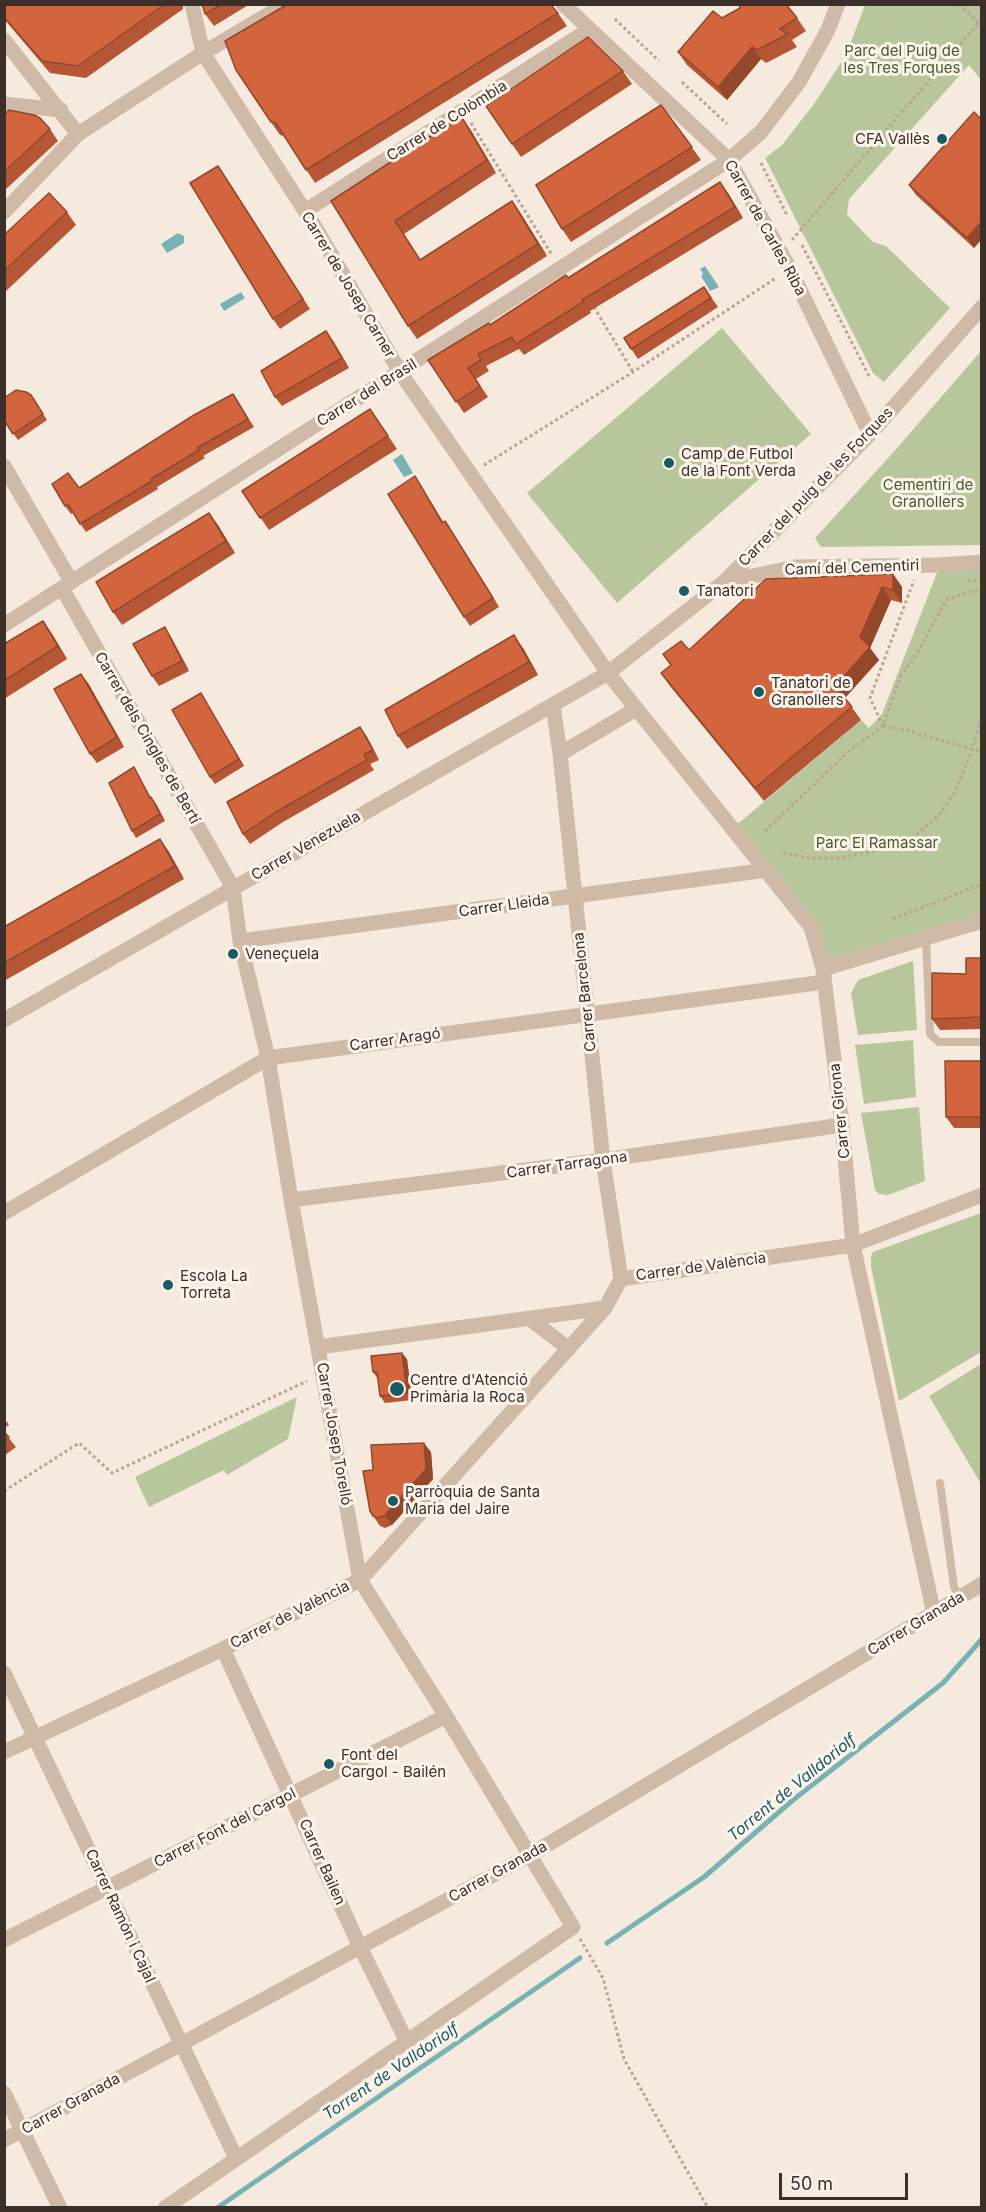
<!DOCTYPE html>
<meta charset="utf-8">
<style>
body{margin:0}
#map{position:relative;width:986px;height:2212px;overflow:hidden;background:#f5eadd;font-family:Inter,sans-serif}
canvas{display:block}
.frame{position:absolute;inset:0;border:6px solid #3b2f29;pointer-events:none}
.scale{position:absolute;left:779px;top:2173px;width:129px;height:27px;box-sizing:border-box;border:3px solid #3b2f29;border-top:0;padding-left:8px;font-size:18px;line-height:21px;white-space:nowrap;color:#3b2f29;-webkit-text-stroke:4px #fcf4eb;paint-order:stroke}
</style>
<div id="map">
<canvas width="986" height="2212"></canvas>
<div class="frame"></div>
<div class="scale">50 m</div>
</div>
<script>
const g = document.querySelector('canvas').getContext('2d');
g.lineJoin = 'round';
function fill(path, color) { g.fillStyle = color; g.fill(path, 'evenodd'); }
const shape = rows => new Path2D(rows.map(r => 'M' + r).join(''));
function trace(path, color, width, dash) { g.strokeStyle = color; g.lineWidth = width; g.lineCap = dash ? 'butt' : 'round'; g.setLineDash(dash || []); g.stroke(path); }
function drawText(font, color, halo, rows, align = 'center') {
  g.font = font + ' Inter,sans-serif'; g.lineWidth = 6; g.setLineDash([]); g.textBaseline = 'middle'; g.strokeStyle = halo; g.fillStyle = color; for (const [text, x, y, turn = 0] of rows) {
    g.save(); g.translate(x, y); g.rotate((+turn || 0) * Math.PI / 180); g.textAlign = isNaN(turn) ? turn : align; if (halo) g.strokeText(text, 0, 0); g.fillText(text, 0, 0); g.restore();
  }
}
const green = shape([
 [865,5,981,5,981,80,969,65,849,199,847,215,873,242,886,246,950,308,884,382,873,373,765,158,782,145,814,104,846,55],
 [722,328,811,434,617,603,527,493],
 [981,351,981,545,821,547,815,538,891,455],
 [981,562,981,921,823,969,811,927,733,828,861,720,869,728,882,714,940,565],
 [913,961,917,1030,858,1035,851,993,858,980],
 [913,1040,916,1097,864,1104,855,1045],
 [919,1107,925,1181,888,1195,879,1194,875,1190,861,1113],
 [981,1213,981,1352,899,1401,871,1267,871,1256,873,1252],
 [981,1364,981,1484,929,1396],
 [297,1397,288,1439,227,1475,224,1470,149,1507,135,1477]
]);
const water = shape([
 [178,233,184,236,184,243,167,253,161,244],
 [705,266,719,287,710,291,701,276,703,274,700,269],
 [241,292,245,298,224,311,220,304],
 [402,454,413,473,404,477,393,460]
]);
const stream = shape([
 [607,1943,704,1877,793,1800,943,1683,982,1639],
 [217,2208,580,1958]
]);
const path = shape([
 [959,4,982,26],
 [615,19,659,61],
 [682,82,727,124],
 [471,123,552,255],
 [761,163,787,215],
 [792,240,982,19],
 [802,245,869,376],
 [594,307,633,372],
 [484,465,633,372,776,278],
 [968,581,982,581],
 [883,726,870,698,914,580],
 [883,726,909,731,982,752],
 [765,831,850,750,883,726,901,676,918,652,946,600,970,592,982,590],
 [783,853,809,858,839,858,880,850,916,835,938,816,954,794,972,750,982,717],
 [893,919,982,884],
 [4,1491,79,1443,112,1473,307,1381],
 [580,1939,603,1978,624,2059,708,2208]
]);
const lane = shape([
 [926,938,930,1034,939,1042,982,1042],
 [940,1483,954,1587,960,1598]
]);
const street = shape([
 [192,4,203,53,314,225,400,372,608,673,811,927,823,969,842,1125,853,1245,934,1614],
 [563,4,729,160,790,269,870,434],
 [4,40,78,134],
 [4,104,61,110],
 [305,211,590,29],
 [4,212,78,134,203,53,286,4],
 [4,466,71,581],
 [724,582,795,567,940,565,982,562],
 [62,588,233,888,240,941,268,1058,291,1200,360,1580,446,1716,573,1927,165,2208],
 [4,625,729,160,761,132,799,82,828,30,838,4],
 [553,705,560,754,603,1160,621,1279],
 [560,754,636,709],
 [240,941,767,870],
 [823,969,982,921],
 [4,1020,608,673,724,582,870,434,982,307],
 [291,1200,603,1160,842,1125],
 [4,1213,268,1058,824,982],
 [621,1279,853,1245,982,1195],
 [530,1319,569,1349],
 [318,1347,605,1308],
 [223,1649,360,1947,407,2042],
 [4,1673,236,2158],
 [4,1752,223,1649,360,1580,605,1308,621,1279],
 [4,1940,446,1716],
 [4,2093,60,2208],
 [4,2140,530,1855,982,1584]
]);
const wall = shape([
 [4,4,183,4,183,9,86,78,50,73,4,19],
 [202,4,250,4,214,26,205,14],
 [558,13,567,26,315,183,284,136,280,135,271,122],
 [797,18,806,31,792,40,797,47,766,63,761,59,727,100,687,65,678,52],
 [623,71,632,84,521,157,486,106],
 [661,105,701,160,571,242,562,229],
 [4,115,50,129,58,141,4,191],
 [981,119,981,240,974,248,916,195,909,185],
 [470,129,496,173,404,234,420,260,512,201,521,214,547,256,417,339,408,326,331,201],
 [225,176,310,309,280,329,273,319],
 [728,193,743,218,590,311,591,313,524,355,519,349,486,366,489,371,476,379,488,397,464,413,428,360,490,325,568,278],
 [67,212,76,225,4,293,4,235],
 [704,287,718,307,638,359,624,338],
 [333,341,349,368,282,406,275,397],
 [233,394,254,427,203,456,205,458,157,487,158,489,86,532,73,513,71,514,65,506,79,488],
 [31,395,47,420,18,440,4,420],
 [370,409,397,449,269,530,242,491],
 [415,476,443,522,451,530,499,607,470,626,464,617],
 [209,513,235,553,122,625,113,612],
 [893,574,902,587,902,603,891,600,870,648,879,660,845,698,861,720,764,801,670,686,661,673,671,665,663,654,689,650],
 [43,621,52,634,67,659,4,699,4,644],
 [171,637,189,671,159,686,152,676],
 [523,648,538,675,407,749,398,736],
 [88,683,124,747,97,763,90,754],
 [201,693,244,766,215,784,210,777],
 [360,727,367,737,379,760,370,764,374,770,283,822,250,844,243,834],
 [138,774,151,798,151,797,156,804,165,821,136,838,132,831],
 [160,839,169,852,184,879,4,981,4,927],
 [981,958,981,1029,940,1030,932,1019,966,974],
 [981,1061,981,1128,954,1128,946,1117],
 [407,1359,412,1400,385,1403,380,1396,378,1379,373,1372],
 [4,1418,9,1425,4,1428],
 [4,1432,16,1447,4,1456],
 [431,1452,433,1479,392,1525,385,1528,380,1526,370,1511,373,1470]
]);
const shadedWall = shape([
 [752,47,761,59,727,100,718,87],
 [461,116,470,129,496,173,487,160],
 [720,182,728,193,743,218,735,207],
 [512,201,521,214,547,256,538,244],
 [981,222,981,240,974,248,967,238],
 [326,331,333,341,349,368,342,358],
 [415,476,421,485,449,532,442,523],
 [209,513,218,525,235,553,226,541],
 [445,521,451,530,499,607,493,598],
 [893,574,902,587,902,603,893,590],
 [882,587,891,600,870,648,879,660,844,699,835,686,860,637],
 [43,621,52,634,67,659,58,646],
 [165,627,171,637,189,671,182,661],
 [514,635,523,648,538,675,529,662],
 [81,674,88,683,124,747,117,737],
 [201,693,205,700,244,766,239,759],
 [360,727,367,737,379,760,373,750],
 [151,797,156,804,165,821,160,814],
 [160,839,169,852,184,879,175,866],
 [402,1353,407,1359,412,1400,407,1393],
 [424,1443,431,1452,433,1479,392,1525,385,1515]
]);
const building = shape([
 [4,4,165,4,78,66,42,61,4,17,4,4],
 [202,4,222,4,205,14,202,4],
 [288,4,550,4,558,13,306,170,276,123,271,122,236,70,225,41,288,4],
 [739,4,786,4,797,18,780,29,788,34,757,50,752,47,718,87,678,52,713,11,722,18,740,8,739,4],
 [588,37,623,71,512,144,486,106,588,37],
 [661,105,692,147,562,229,536,185,661,105],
 [9,110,34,115,40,118,50,129,4,172,4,115,9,110],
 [974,112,981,119,981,222,967,238,909,185,974,112],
 [461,116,487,160,395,221,420,260,512,201,538,244,408,326,331,201,461,116],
 [218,166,303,299,273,319,190,183,218,166],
 [720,182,735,207,582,300,583,302,516,344,512,337,478,354,481,360,468,368,480,386,456,402,428,360,489,323,490,325,566,275,568,278,720,182],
 [49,193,67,212,4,271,4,235,49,193],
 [704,287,711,298,631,349,624,338,704,287],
 [326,331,342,358,275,397,261,371,326,331],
 [16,390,26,392,31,395,43,414,13,434,4,420,4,398,16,390],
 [233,394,248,419,197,448,199,450,151,479,152,481,80,524,68,504,65,506,52,484,68,473,79,488,194,415,233,394],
 [370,409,388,436,260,518,242,491,370,409],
 [415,476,442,523,445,521,493,598,464,617,388,494,415,476],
 [209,513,226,541,113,612,96,582,209,513],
 [893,574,893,590,882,587,860,637,870,647,835,686,852,707,755,788,661,673,671,665,663,654,681,641,689,650,766,579,893,574],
 [43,621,58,646,4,681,4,644,43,621],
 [165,627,182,661,152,676,133,644,165,627],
 [514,635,529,662,398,736,385,710,514,635],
 [81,674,117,737,90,754,54,689,81,674],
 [201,693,239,759,210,777,172,710,201,693],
 [360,727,373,750,364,754,367,760,276,812,243,834,227,802,360,727],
 [134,767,150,798,151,797,160,814,132,831,109,783,134,767],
 [160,839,175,866,4,963,4,927,160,839],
 [966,958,981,958,981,1017,932,1019,932,973,966,974,966,958],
 [945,1061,981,1061,981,1117,946,1117,945,1061],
 [402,1353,407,1393,380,1396,377,1372,373,1372,371,1356,402,1353],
 [4,1432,9,1437,4,1440,4,1432],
 [424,1443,426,1469,385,1515,378,1518,373,1516,370,1511,363,1471,373,1470,371,1445,424,1443]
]);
const markers = [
 [942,139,6,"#195b61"],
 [669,463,6,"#195b61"],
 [684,591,6,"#195b61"],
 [759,692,6,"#195b61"],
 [233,954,6,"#195b61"],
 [168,1285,6,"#195b61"],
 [397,1389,8,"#195b61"],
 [393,1501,6,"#195b61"],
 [329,1764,6,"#195b61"]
];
const parkNames = [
 ["Parc del Puig de",902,51],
 ["les Tres Forques",902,68],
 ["Cementiri de",928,485],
 ["Granollers",928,502],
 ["Parc El Ramassar",877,843]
];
const streetNames = [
 ["Carrer de Colòmbia",447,121,-32],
 ["Carrer de Carles Riba",765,228,61],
 ["Carrer de Josep Carner",348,285,59],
 ["Carrer del Brasil",367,393,-32],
 ["Carrer del puig de les Forques",816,487,-46],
 ["Camí del Cementiri",852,568,-2],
 ["Carrer dels Cingles de Bertí",147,738,60],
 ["Carrer Venezuela",306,846,-30],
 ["Carrer Lleida",504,906,-8],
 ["Carrer Barcelona",585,992,-96],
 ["Carrer Aragó",395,1040,-8],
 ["Carrer Girona",840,1111,-96],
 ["Carrer Tarragona",567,1165,-8],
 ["Carrer de València",701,1267,-8],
 ["Carrer Josep Torelló",334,1434,80],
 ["Carrer de València",290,1615,-27],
 ["Carrer Granada",916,1624,-31],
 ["Carrer Font del Cargol",225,1828,-27],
 ["Carrer Bailen",322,1862,66],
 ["Carrer Granada",498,1872,-29],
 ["Carrer Ramón i Cajal",120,1916,65],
 ["Carrer Granada",71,2104,-29]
];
const poiNames = [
 ["CFA Vallès",930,139,"right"],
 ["Camp de Futbol",681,454],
 ["de la Font Verda",681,471],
 ["Tanatori",696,591],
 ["Tanatori de",771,683],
 ["Granollers",771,700],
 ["Veneçuela",245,954],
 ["Escola La",180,1276],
 ["Torreta",180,1293],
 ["Centre d'Atenció",410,1380],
 ["Primària la Roca",410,1397],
 ["Parròquia de Santa",405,1492],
 ["Maria del Jaire",405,1509],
 ["Font del",341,1755],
 ["Cargol - Bailén",341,1772]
];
const waterNames = [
 ["Torrent de Valldoriolf",792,1788,-39],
 ["Torrent de Valldoriolf",391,2072,-34]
];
fill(green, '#b7c69b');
fill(water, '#79b2b5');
trace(stream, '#79b2b5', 5);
trace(path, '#bba491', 3, [3, 3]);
trace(lane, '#cfbaa8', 8);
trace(street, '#cfbaa8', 15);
fill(wall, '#b55735');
fill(shadedWall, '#93472b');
fill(building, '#d2653e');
trace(building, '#93472b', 1.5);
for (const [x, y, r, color] of markers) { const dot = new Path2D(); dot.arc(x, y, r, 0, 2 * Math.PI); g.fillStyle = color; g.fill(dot); trace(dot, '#fcf4eb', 2); }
drawText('15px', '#485c2a', '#fcf4eb', parkNames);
drawText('15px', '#3b2f29', '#fcf4eb', streetNames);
drawText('15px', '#3b2f29', '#fcf4eb', poiNames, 'left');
drawText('italic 16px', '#195b61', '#fcf4eb', waterNames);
</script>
